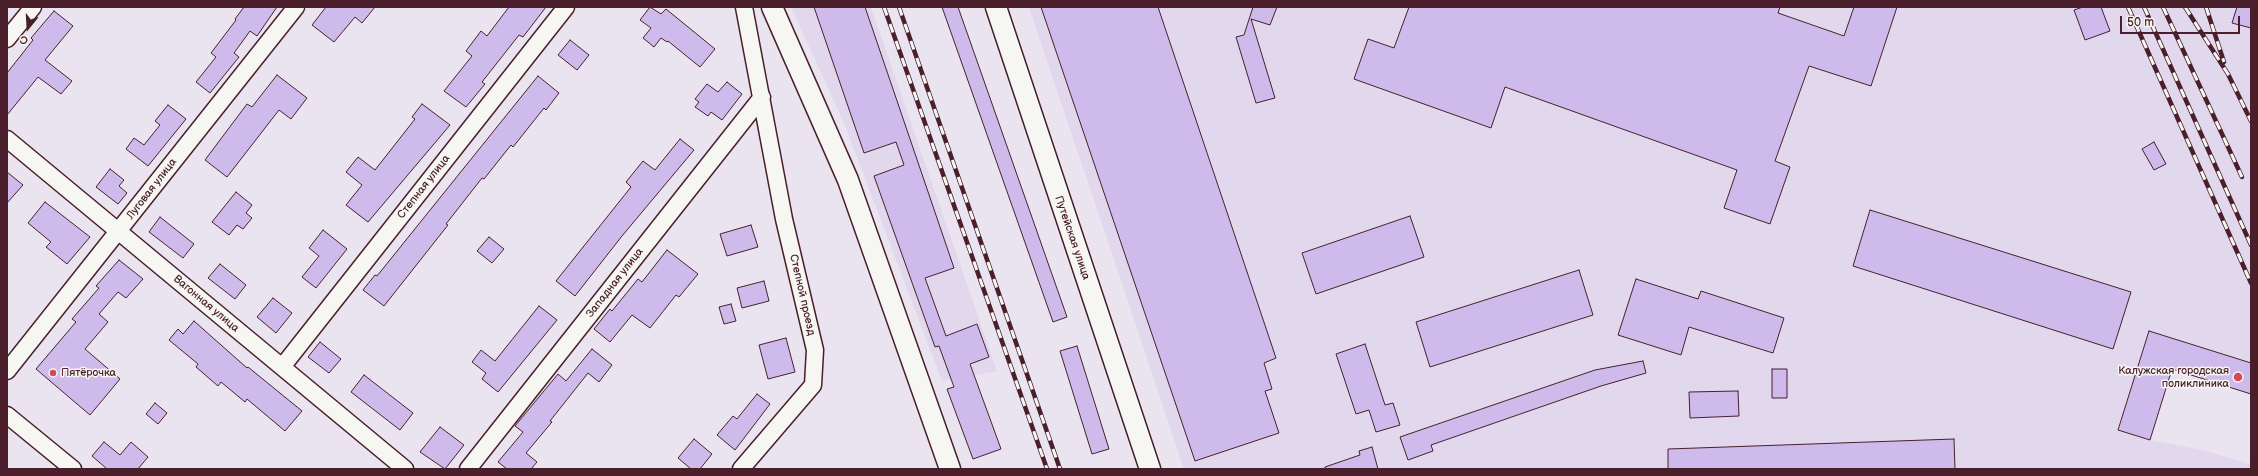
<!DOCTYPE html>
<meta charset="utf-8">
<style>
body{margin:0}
#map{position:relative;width:2258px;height:476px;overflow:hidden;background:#eae4f0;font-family:"Balsamiq Sans",sans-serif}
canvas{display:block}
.frame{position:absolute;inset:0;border:8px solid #4a1f2b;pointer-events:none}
.north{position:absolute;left:8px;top:8px;width:40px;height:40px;-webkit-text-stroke:3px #f6f6f2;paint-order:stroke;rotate:198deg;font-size:11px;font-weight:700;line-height:16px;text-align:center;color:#4a1f2b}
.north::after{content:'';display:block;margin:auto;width:14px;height:18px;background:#4a1f2b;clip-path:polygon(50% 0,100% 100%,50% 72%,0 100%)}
.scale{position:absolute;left:2120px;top:16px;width:120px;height:18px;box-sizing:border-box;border:2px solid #4a1f2b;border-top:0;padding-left:5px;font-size:12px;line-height:14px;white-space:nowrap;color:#4a1f2b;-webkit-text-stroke:3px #f6f6f2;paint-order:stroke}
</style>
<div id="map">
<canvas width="2258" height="476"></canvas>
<div class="frame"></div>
<div class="north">С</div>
<div class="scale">50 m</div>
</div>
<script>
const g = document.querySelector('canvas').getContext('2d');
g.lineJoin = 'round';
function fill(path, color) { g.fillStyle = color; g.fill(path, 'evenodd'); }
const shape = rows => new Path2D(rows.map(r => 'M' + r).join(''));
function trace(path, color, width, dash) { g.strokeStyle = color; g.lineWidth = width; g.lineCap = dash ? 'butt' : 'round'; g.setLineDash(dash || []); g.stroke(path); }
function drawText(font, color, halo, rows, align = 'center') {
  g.font = font + ' "Balsamiq Sans",sans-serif'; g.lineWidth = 3; g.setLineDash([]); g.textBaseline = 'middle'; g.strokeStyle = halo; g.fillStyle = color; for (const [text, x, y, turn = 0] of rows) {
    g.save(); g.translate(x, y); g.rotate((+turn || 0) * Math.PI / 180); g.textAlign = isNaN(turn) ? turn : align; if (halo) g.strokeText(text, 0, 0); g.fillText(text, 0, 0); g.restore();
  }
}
const built = shape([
 [791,7,871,7,997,371,942,381,844,123],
 [1029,7,2251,7,2251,363,2149,331,2118,429,2150,440,2203,450,2251,464,2251,469,1184,469]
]);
const building = shape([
 [244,7,277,7,257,36,250,31,234,53,239,57,210,93,196,82,216,57,211,53,236,20,235,19,244,7],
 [326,7,375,7,362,23,355,17,334,42,312,25,326,7],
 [509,7,546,7,523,37,519,35,482,82,485,84,466,107,444,91,472,56,466,51,481,31,487,36,509,7],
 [650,7,661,14,666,9,715,49,700,67,668,41,667,42,661,38,654,47,643,38,651,28,640,20,650,7],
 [814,7,865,7,954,268,925,278,946,336,977,324,989,357,970,364,1001,449,973,459,947,389,954,387,939,346,935,347,874,176,904,165,896,142,864,153,814,7],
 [942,7,958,7,1067,317,1053,322,942,7],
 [1041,7,1158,7,1276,358,1264,363,1272,389,1265,391,1279,433,1195,461,1041,7],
 [1253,7,1277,7,1270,25,1251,19,1275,98,1256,103,1236,37,1244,35,1253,7],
 [1409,7,1780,7,1778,13,1844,36,1854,7,1897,7,1871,86,1809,66,1775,161,1790,167,1770,224,1724,208,1737,170,1505,87,1491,128,1354,79,1368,39,1394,48,1409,7],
 [2083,7,2101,7,2110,31,2085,40,2074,10,2083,7],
 [2237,7,2251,7,2251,28,2232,23,2237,7],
 [54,11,73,26,45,60,72,81,61,94,38,77,7,115,7,73,33,40,31,38,54,11],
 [570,40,589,55,577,70,558,55,570,40],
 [277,75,307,98,291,119,279,110,227,177,205,160,247,104,252,107,277,75],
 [538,76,559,93,546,110,544,108,513,147,511,145,484,179,482,178,446,224,448,225,384,306,363,290,375,275,377,276,538,76],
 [727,82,742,94,722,120,711,112,708,116,695,107,699,102,695,99,707,84,718,92,727,82],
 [422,104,450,125,368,222,346,205,362,185,346,172,358,157,375,170,415,119,412,117,422,104],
 [168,105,186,119,148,166,126,149,134,138,144,145,160,125,155,121,168,105],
 [680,139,694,150,622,236,575,296,556,281,631,187,626,182,643,161,655,170,680,139],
 [2154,142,2166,164,2154,170,2142,149,2154,142],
 [110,169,124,180,119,186,127,193,118,204,96,187,110,169],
 [7,172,23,185,7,203,7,172],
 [236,192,252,205,246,213,252,218,243,229,237,225,229,235,212,222,236,192],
 [45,202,90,237,67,264,46,247,51,242,28,223,45,202],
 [1870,210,2131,292,2113,349,1853,266,1870,210],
 [1410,216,1424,257,1316,294,1302,253,1410,216],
 [160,217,194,244,183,258,149,232,160,217],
 [751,225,758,247,727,256,720,234,751,225],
 [323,230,347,249,316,288,302,277,319,256,309,248,323,230],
 [489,237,504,249,492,263,477,251,489,237],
 [667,250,698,274,679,297,676,295,650,328,632,315,610,342,594,329,610,309,612,311,638,279,642,282,667,250],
 [119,260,143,279,126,298,118,292,99,314,108,322,85,349,120,379,90,415,36,369,76,322,72,319,99,288,96,286,119,260],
 [220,264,246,285,235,299,208,278,220,264],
 [1579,270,1593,315,1430,367,1416,322,1579,270],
 [1636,279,1698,299,1701,291,1784,318,1773,353,1689,327,1681,355,1618,335,1636,279],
 [764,281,769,301,742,308,737,288,764,281],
 [273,298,292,313,276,333,257,317,273,298],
 [731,304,736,321,724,324,719,307,731,304],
 [539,306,557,320,498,392,482,379,486,373,472,362,481,350,495,361,539,306],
 [194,321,247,368,248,367,302,411,285,431,247,399,245,402,221,382,218,386,196,367,198,364,169,340,178,329,183,334,194,321],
 [2149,331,2251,363,2251,394,2172,369,2150,440,2118,430,2149,331],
 [786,338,795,372,768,379,759,345,786,338],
 [320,342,341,359,329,373,308,357,320,342],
 [1365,344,1385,405,1393,403,1400,425,1376,432,1369,410,1356,414,1336,354,1365,344],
 [1077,346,1109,449,1092,454,1060,351,1077,346],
 [592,349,612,365,599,382,588,373,550,421,552,422,526,453,537,462,531,469,507,469,498,462,523,432,515,426,558,374,566,381,592,349],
 [1643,361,1646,373,1601,386,1431,445,1433,451,1408,460,1400,437,1595,370,1643,361],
 [1772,369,1787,369,1787,398,1772,398,1772,369],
 [364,375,413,413,400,430,351,392,364,375],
 [1738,391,1739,416,1690,418,1689,392,1738,391],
 [757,394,770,404,735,450,717,435,733,416,737,419,757,394],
 [155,403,167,413,158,424,146,414,155,403],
 [440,427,464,445,445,469,420,452,440,427],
 [694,439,712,454,700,469,691,469,678,458,694,439],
 [1954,439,1955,469,1668,469,1668,449,1954,439],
 [104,442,120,455,131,442,148,457,138,469,107,469,92,456,104,442],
 [1372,447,1378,469,1325,469,1325,467,1360,455,1359,451,1372,447]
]);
const minor = shape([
 [7,39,33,7],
 [7,139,405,469],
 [282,367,566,7],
 [7,371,296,7],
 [7,415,73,469],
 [468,469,762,97],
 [741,469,813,385,815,350,784,219,744,7]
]);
const major = shape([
 [772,7,848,180,950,469],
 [996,7,1150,469]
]);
const rail = shape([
 [884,7,1047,469],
 [899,7,1060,469],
 [2128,7,2251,283],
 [2144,7,2251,245],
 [2163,7,2242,177],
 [2185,7,2228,74,2251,121],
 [2206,7,2224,62]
]);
const markers = [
 [53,373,4,"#d1495b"],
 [2238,377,5,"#d1495b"]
];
const streetNames = [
 ["Степная улица",424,187,-52],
 ["Луговая улица",152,189,-52],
 ["Путейская улица",1072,238,71],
 ["Западная улица",615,283,-52],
 ["Степной проезд",802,295,77],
 ["Вагонная улица",206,304,40]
];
const poiNames = [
 ["Калужская городская",2229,371],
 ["поликлиника",2229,384],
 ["Пятёрочка",61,373,"left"]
];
fill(built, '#e2d8ee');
fill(building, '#cfbbeb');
trace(building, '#4a1f2b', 1);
trace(minor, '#4a1f2b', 19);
trace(major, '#4a1f2b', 23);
trace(minor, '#f6f6f2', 16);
trace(major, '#f6f6f2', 20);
trace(rail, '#4a1f2b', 4.5);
trace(rail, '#f6f6f2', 3, [9]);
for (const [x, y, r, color] of markers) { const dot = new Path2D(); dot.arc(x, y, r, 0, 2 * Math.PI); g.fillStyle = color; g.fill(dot); trace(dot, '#f6f6f2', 1.5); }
drawText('11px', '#4a1f2b', '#f6f6f2', streetNames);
drawText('11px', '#4a1f2b', '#f6f6f2', poiNames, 'right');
</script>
